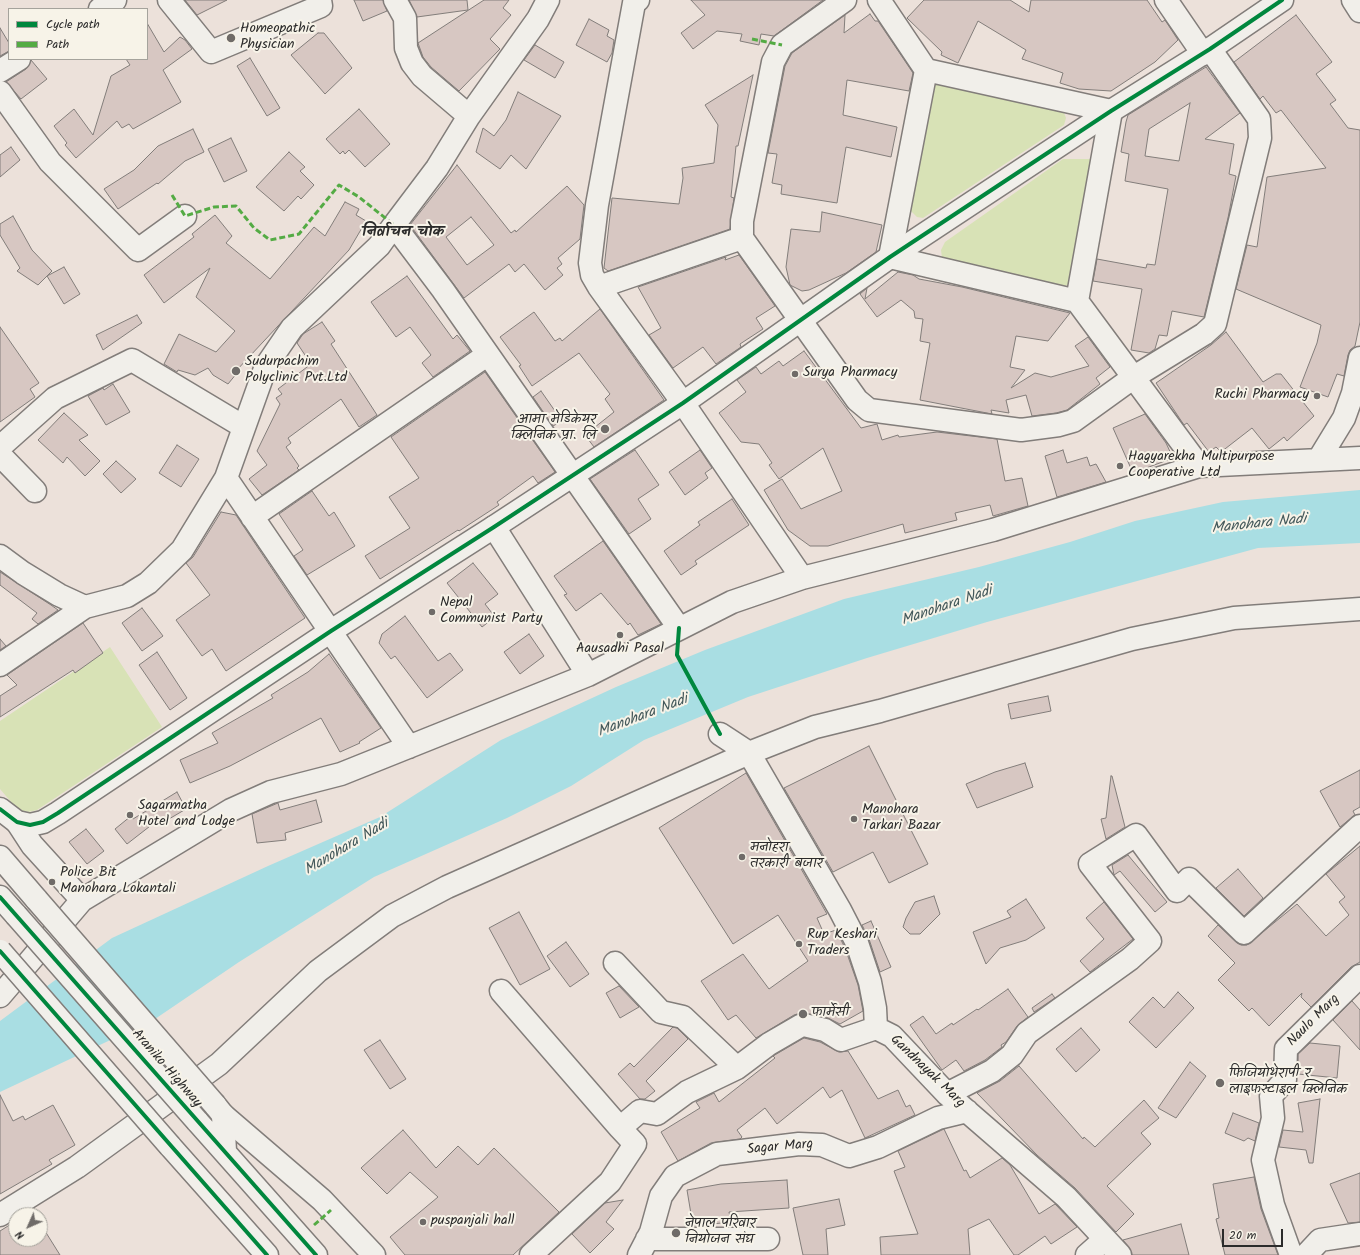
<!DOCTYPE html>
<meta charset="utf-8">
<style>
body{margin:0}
#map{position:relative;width:1360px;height:1255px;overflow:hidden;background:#ece1da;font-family:Kalam,sans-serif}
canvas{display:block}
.legend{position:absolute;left:8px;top:8px;width:140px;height:52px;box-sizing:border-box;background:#f7f3e8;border:1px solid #a5a39c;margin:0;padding:5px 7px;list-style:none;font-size:12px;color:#2b2b2b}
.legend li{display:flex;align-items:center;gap:8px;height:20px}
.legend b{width:20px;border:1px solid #a5a39c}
.north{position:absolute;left:8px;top:1207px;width:40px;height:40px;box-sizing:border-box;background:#f7f3e8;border:1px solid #a5a39c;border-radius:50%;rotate:225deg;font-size:11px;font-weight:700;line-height:16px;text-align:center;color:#2b2b2b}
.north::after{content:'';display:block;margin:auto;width:14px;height:18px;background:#6f6b68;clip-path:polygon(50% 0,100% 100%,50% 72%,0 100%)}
.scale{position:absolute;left:1222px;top:1229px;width:61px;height:18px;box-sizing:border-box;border:2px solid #2b2b2b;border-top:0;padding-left:5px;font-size:12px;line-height:14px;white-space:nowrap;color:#2b2b2b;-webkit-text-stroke:3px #f7f3e8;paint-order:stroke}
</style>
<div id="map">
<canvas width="1360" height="1255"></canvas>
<ul class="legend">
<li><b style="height:5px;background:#00873e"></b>Cycle path</li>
<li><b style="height:5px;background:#54ab44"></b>Path</li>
</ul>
<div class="north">N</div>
<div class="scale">20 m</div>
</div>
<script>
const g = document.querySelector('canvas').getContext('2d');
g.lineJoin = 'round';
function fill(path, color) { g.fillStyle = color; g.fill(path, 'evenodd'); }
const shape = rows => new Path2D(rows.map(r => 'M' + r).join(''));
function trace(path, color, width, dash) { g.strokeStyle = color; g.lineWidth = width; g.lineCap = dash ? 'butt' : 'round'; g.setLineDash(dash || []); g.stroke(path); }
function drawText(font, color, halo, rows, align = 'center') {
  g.font = font + ' Kalam,"Playpen Sans Deva",sans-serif'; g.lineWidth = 4; g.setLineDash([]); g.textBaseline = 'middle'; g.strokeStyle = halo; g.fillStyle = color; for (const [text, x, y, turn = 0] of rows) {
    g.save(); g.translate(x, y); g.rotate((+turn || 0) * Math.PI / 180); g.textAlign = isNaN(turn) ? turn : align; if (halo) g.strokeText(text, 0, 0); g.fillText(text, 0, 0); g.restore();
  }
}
const green = shape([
 [933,81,1058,109,1064,113,1066,118,1064,125,923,218,917,217,911,211,909,203],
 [1063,159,1096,159,1069,284,1063,287,948,263,942,258,941,250,945,242],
 [110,647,162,727,37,810,29,812,18,810,0,789,0,721]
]);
const water = shape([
 [1360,490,1360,543,1258,548,987,622,867,658,748,697,644,740,571,786,507,818,374,877,239,962,155,1019,0,1092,0,1021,112,938,268,866,380,817,501,740,616,687,705,650,844,599,979,567,1070,542,1135,521,1223,502]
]);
const building = shape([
 [185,0,227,0,197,15,185,0],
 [354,0,383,0,387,11,363,21,354,0],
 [409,0,467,0,468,10,417,17,409,0],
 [484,0,509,0,503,8,511,15,490,39,500,49,459,91,431,67,423,57,418,43,484,0],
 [691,0,823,0,774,36,761,34,759,45,740,41,742,34,717,31,693,49,681,33,705,15,691,0],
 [924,0,1010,0,1029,12,1031,0,1147,0,1162,22,1165,20,1178,40,1155,62,1111,91,1079,89,1060,83,1063,73,1022,59,1026,50,978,21,958,63,941,55,942,52,907,18,924,0],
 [870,14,875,21,878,21,913,73,909,91,847,80,843,115,897,127,891,157,846,147,837,203,781,194,782,185,772,183,777,154,768,153,785,66,792,53,845,15,844,33,870,14],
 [1296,15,1332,62,1316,74,1336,100,1330,104,1348,128,1360,130,1360,322,1355,346,1350,350,1348,355,1344,376,1337,374,1328,397,1300,387,1317,343,1321,325,1236,289,1247,245,1257,247,1267,177,1326,168,1281,110,1276,113,1263,96,1260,99,1234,62,1296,15],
 [589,19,609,30,607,36,614,40,612,53,607,62,576,45,589,19],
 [147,23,164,52,180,37,185,40,192,49,163,70,181,102,133,129,129,124,122,128,117,121,76,158,65,145,67,143,54,126,74,109,93,135,111,76,130,65,126,59,147,59,147,23],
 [0,28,9,43,9,51,0,56,0,28],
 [318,33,324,33,352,68,325,94,291,55,318,33],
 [535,45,564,62,555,78,524,60,535,45],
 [250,58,280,108,267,116,237,66,250,58],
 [31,60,47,79,21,99,6,82,26,69,31,60],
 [1206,67,1240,113,1205,139,1234,144,1229,174,1236,176,1228,218,1204,317,1172,311,1167,336,1159,335,1155,349,1149,353,1131,350,1142,289,1093,281,1097,259,1146,268,1147,264,1155,265,1168,189,1125,181,1129,154,1121,152,1126,122,1128,115,1206,67],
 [1190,103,1179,161,1145,156,1149,129,1190,103],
 [753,75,738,146,736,146,731,197,734,198,730,229,608,271,604,268,612,198,679,204,683,178,682,168,714,163,718,125,705,105,753,75],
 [518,92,561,116,526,169,511,155,500,169,476,152,483,128,494,136,506,120,518,92],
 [359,109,390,144,365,167,349,150,345,154,343,151,340,154,326,139,359,109],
 [193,129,204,152,185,161,158,184,157,183,118,209,104,189,134,170,158,146,193,129],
 [231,138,247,171,224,182,208,149,231,138],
 [11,147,20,160,0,177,0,155,11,147],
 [289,152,305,167,300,171,314,185,301,199,298,196,284,211,256,187,289,152],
 [457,165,511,233,515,230,516,232,567,186,584,205,580,239,558,258,562,264,557,268,563,275,545,290,524,264,515,272,509,264,464,298,410,225,457,165],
 [471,217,494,245,467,265,446,237,471,217],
 [345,202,359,209,356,215,366,221,349,250,235,372,237,373,228,384,213,375,208,368,195,375,178,370,177,372,164,364,179,334,216,352,235,331,196,297,210,268,164,303,144,275,194,237,192,234,215,215,232,236,226,243,270,279,314,227,325,236,345,202],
 [822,212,882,225,876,252,846,273,809,290,802,291,790,285,786,267,791,229,820,232,822,212],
 [13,216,32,250,52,271,38,285,17,271,20,268,0,235,0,224,13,216],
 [739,255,775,306,756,318,763,329,740,344,741,347,716,364,703,347,673,368,649,335,661,328,638,287,726,257,725,260,739,255],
 [64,267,80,294,64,304,47,276,64,267],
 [898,272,913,275,919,279,962,287,1070,313,1048,341,1016,336,1010,367,1025,370,1011,388,1035,373,1051,377,1089,366,1075,346,1088,337,1110,367,1096,378,1100,384,1067,410,1056,413,1032,416,1026,395,1006,400,1009,413,991,410,992,414,920,400,930,343,920,341,923,319,915,318,914,311,901,300,877,317,860,294,867,288,865,299,898,272],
 [407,276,453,339,457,335,470,351,433,377,422,363,431,355,410,327,396,337,371,302,407,276],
 [600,309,664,400,594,447,585,435,614,412,605,399,610,394,579,353,532,386,519,366,521,365,500,337,534,312,555,341,560,338,562,341,600,309],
 [137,315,142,323,103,350,96,335,137,315],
 [322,322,335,341,331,344,377,415,359,427,341,399,288,438,291,443,286,447,299,466,297,468,299,470,262,495,249,479,267,465,257,451,280,404,276,398,282,394,278,389,311,364,297,343,303,334,322,322],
 [0,327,39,383,30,389,35,397,0,422,0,327],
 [1226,332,1263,382,1276,374,1281,374,1314,416,1287,441,1284,437,1269,449,1252,428,1221,452,1216,447,1209,452,1187,423,1184,425,1156,383,1211,345,1226,332],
 [804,351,861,428,877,424,882,440,898,435,899,437,937,432,997,439,1005,481,1022,478,1028,506,993,516,990,505,955,513,957,520,905,533,903,524,828,546,810,546,788,530,764,490,782,479,801,509,842,491,823,448,779,479,769,465,772,463,759,444,741,442,719,413,746,392,737,380,756,367,761,374,779,361,783,366,804,351],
 [485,372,555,472,538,483,533,476,497,502,499,505,459,531,458,530,380,579,365,556,410,528,389,497,419,478,391,437,485,372],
 [113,384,130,412,106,425,88,396,103,388,104,390,113,384],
 [541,391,562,421,553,426,533,397,541,391],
 [64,413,88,435,79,440,100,461,85,476,67,457,63,463,38,440,64,413],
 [1145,414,1166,443,1173,458,1133,473,1113,428,1145,414],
 [177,445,199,459,181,487,159,473,177,445],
 [635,450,659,485,638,499,651,519,629,534,590,479,635,450],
 [700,450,712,468,705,473,708,478,685,495,669,472,700,450],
 [1063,450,1067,463,1087,457,1090,466,1096,464,1106,482,1057,497,1045,456,1063,450],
 [116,461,136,479,121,493,103,474,116,461],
 [312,491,329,516,334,512,355,546,307,575,294,556,303,550,279,514,312,491],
 [732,499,749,525,695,561,697,564,681,575,664,551,700,525,698,522,732,499],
 [221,512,236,515,305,618,226,671,212,649,202,656,176,620,210,595,186,563,193,557,221,512],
 [603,541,661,624,638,635,630,623,628,625,601,593,576,611,564,595,567,594,554,576,603,541],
 [473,563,498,594,485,604,495,617,482,627,447,583,473,563],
 [0,572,51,605,58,610,38,624,32,619,37,613,0,585,0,572],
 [142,608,163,636,142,651,122,623,142,608],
 [405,616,438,661,450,653,463,670,427,698,395,656,391,659,379,643,382,634,405,616],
 [83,623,103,653,75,673,73,670,0,717,0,696,17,685,7,675,83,623],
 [529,634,544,656,520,674,504,652,529,634],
 [0,639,6,646,0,650,0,639],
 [157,652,187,698,170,710,139,665,157,652],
 [329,654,381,728,359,742,360,743,340,752,321,718,230,766,190,783,180,760,218,743,212,733,273,698,271,695,308,672,329,654],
 [1048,696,1051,711,1011,719,1008,704,1048,696],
 [869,746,928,864,889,883,873,852,833,872,784,788,869,746],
 [1025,763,1033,787,977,808,966,784,995,772,1025,763],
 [1360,770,1360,807,1353,811,1355,815,1340,827,1320,791,1360,770],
 [746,773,827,914,817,918,824,934,836,930,845,948,858,985,863,1011,840,1024,828,1018,801,1013,794,1015,756,1038,736,1015,728,1020,701,981,743,954,769,989,808,961,778,915,733,944,659,828,746,773],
 [1111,776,1112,776,1125,827,1106,839,1101,819,1106,818,1111,776],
 [177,792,186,809,157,826,154,823,127,844,115,829,131,816,133,819,177,792],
 [316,800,322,822,285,833,286,840,257,843,252,814,278,803,280,810,316,800],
 [86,829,104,851,87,864,69,842,86,829],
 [1360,846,1360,962,1351,967,1311,1007,1301,997,1302,993,1269,1026,1252,1008,1249,1011,1218,980,1235,963,1208,936,1218,925,1236,942,1241,945,1247,945,1297,904,1326,936,1349,915,1339,902,1345,897,1326,874,1360,846],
 [1128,855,1167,902,1155,912,1120,871,1114,875,1112,865,1128,855],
 [1238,869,1263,898,1244,916,1216,888,1238,869],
 [934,896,940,914,920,934,910,934,903,927,906,918,915,902,934,896],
 [1026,899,1045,928,1026,940,1000,948,986,964,973,932,1011,917,1007,911,1026,899],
 [1104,902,1133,939,1090,972,1080,961,1104,939,1086,918,1104,902],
 [519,912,550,969,520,985,489,928,519,912],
 [871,921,891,967,880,972,869,939,862,925,871,921],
 [566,942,589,974,570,987,547,956,566,942],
 [619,986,639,1007,620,1018,606,993,619,986],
 [1008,989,1028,1017,1017,1026,1006,1042,1001,1045,1002,1047,985,1060,964,1071,956,1060,942,1070,910,1025,923,1016,936,1034,952,1023,953,1025,977,1009,978,1010,1008,989],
 [1178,992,1194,1008,1156,1048,1129,1022,1153,997,1164,1008,1178,992],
 [1052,994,1055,998,1034,1012,1032,1008,1052,994],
 [1352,1001,1360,1010,1360,1050,1333,1020,1352,1001],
 [673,1027,677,1028,688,1039,646,1081,655,1091,645,1099,640,1099,618,1074,630,1063,634,1067,673,1027],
 [1081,1028,1100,1050,1076,1072,1056,1049,1081,1028],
 [804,1038,820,1042,839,1052,848,1051,878,1099,898,1090,906,1107,910,1105,915,1115,865,1138,842,1090,830,1098,823,1087,777,1124,765,1108,737,1130,742,1137,740,1139,711,1143,678,1161,661,1132,700,1108,696,1102,714,1093,719,1102,775,1058,773,1056,804,1038],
 [380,1040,406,1079,390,1089,364,1050,380,1040],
 [1310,1043,1340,1046,1337,1078,1298,1074,1298,1054,1310,1043],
 [1190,1062,1206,1076,1176,1118,1158,1108,1190,1062],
 [1019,1066,1083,1139,1084,1137,1095,1147,1144,1100,1159,1118,1141,1133,1151,1144,1107,1186,1134,1214,1116,1232,1075,1188,1037,1155,977,1093,1000,1081,1019,1066],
 [0,1095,13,1121,23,1116,25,1120,53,1105,75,1145,49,1160,52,1164,0,1194,0,1095],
 [1320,1099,1313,1163,1309,1163,1306,1150,1279,1147,1283,1130,1303,1132,1298,1103,1320,1099],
 [1233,1113,1259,1123,1255,1141,1248,1138,1244,1141,1225,1133,1233,1113],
 [944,1129,964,1171,966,1170,970,1178,1002,1158,1010,1165,1039,1214,1055,1204,1077,1227,1051,1244,1045,1236,1018,1255,1014,1255,989,1219,968,1229,970,1255,881,1255,880,1237,918,1234,894,1171,905,1167,898,1151,944,1129],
 [403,1130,436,1168,458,1146,478,1165,494,1148,559,1212,513,1255,405,1255,390,1237,438,1197,410,1172,387,1194,361,1168,403,1130],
 [1360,1173,1360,1222,1348,1223,1330,1184,1360,1173],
 [1254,1177,1261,1209,1278,1255,1225,1255,1216,1219,1219,1218,1213,1184,1254,1177],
 [787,1180,789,1208,729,1212,731,1222,693,1226,687,1190,721,1184,787,1180],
 [839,1199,845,1225,826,1229,828,1255,803,1255,793,1208,839,1199],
 [623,1200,606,1222,614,1229,590,1253,572,1234,605,1203,623,1200],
 [16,1221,16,1239,40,1239,40,1223,60,1255,0,1255,0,1231,16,1221],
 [1181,1224,1189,1255,1132,1255,1129,1247,1123,1240,1181,1224]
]);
const street = shape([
 [169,0,211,52,321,6,320,0],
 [395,0,405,18,406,48,412,63,422,76,469,116],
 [638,0,634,3,597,205,590,263,592,275,599,287,683,403,802,578],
 [845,0,782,45,773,62,742,221,742,238,857,400,869,410,1021,430,1059,425,1073,421,1134,377,1204,334,1215,324,1260,138,1259,119,1210,49],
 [879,0,926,70],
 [1166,0,1203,54],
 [1353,0,1360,11],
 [100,9,115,0],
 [0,71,19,59],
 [0,92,50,162,138,250,185,216],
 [394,225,443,290,679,628],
 [599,287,742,238],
 [1077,301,1111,111,926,70,890,257,1077,301,1199,466],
 [0,447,55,398,132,360,244,427],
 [0,455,35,491],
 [1319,459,1344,418,1353,393,1360,358],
 [226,478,409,747],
 [252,517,487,355],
 [494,527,588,675],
 [0,556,23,573,59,595,85,607],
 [0,665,85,607,127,596,148,583,182,550,226,478,266,366,292,328,379,246,394,225,437,168,469,116,538,19,548,0],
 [720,734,749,753,840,910,857,943,870,982,875,1008,876,1028,892,1036,947,1094,1066,1197,1120,1255],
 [17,822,32,845,82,900],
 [0,857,37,900],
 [615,963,661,1012,683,1017,737,1068],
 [501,991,620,1128],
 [0,996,82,900,231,810,271,792,341,774,588,675,732,602,802,578,993,530,1199,466,1360,458],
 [947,1094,992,1071,1012,1055,1027,1033,1130,959,1150,941,1090,864,1136,835,1177,891,1189,879,1244,933,1360,826],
 [215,1105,223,1115,322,1200,374,1255],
 [0,1215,77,1167,219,1064,318,971,392,916,447,887,749,753,815,727,880,711,1132,639,1234,618,1360,609],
 [647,1239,768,1239],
 [531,1255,610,1182,635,1144,620,1128,640,1111,657,1114,687,1092,737,1068,769,1044,800,1026,804,1025,825,1030,841,1040,876,1028],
 [639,1255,651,1232,661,1196,675,1176,717,1154,799,1144,822,1145,849,1156,878,1147,938,1118,967,1111],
 [1087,1255,1105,1239],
 [1291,1255,1273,1205,1263,1160,1273,1118,1271,1096,1285,1080,1286,1049,1360,976],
 [1306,1255,1320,1240,1360,1234]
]);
const secondary = shape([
 [0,809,17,822,30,825,43,822,58,813,331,631,494,527,683,403,890,257,1111,111,1210,49,1282,0]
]);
const highway = shape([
 [0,897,16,915],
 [223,1115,225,1151],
 [197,1121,316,1255],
 [170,1146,267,1255]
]);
const streetBridge = shape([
 [37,900,215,1105]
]);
const highwayBridge = shape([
 [16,915,197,1121],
 [0,951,170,1146]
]);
const quiet = shape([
 [752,39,782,45],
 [172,195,185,216,214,207,236,206,254,228,270,240,299,234,339,185,359,197,394,225],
 [314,1225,331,1210]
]);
const cycleway = shape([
 [679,628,677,655,720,734],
 [0,809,17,822,30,825,43,822,58,813,331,631,494,527,683,403,890,257,1111,111,1210,49,1282,0],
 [0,897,316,1255],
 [0,951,267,1255]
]);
const markers = [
 [231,38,5,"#6f6b68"],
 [236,371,5,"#6f6b68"],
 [795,374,4,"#6f6b68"],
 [1317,396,4,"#6f6b68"],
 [605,429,5,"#6f6b68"],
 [1120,466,4,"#6f6b68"],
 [432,612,4,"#6f6b68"],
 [620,635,4,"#6f6b68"],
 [130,815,4,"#6f6b68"],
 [854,819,4,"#6f6b68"],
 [742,857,4,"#6f6b68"],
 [52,882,4,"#6f6b68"],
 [799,944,4,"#6f6b68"],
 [803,1014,5,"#6f6b68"],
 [1220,1083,5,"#6f6b68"],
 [423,1222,4,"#6f6b68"],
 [676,1233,5,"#6f6b68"]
];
const poiNames = [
 ["Homeopathic",240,30],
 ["Physician",240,46],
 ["Sudurpachim",245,363],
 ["Polyclinic Pvt.Ltd",245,379],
 ["Surya Pharmacy",803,374],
 ["Ruchi Pharmacy",1309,396,"right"],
 ["आमा मेडिकेयर",596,421,"right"],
 ["क्लिनिक प्रा. लि",596,437,"right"],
 ["Hagyarekha Multipurpose",1128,458],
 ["Cooperative Ltd",1128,474],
 ["Nepal",440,604],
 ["Communist Party",440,620],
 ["Aausadhi Pasal",620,650,"center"],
 ["Sagarmatha",138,807],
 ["Hotel and Lodge",138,823],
 ["Manohara",862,811],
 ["Tarkari Bazar",862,827],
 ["मनोहरा",750,849],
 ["तरकारी बजार",750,865],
 ["Police Bit",60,874],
 ["Manohara Lokantali",60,890],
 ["Rup Keshari",807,936],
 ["Traders",807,952],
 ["फार्मेसी",812,1014],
 ["फिजियोथेरापी र",1229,1075],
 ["लाइफस्टाइल क्लिनिक",1229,1091],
 ["puspanjali hall",431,1222],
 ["नेपाल परिवार",685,1225],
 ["नियोजन संघ",685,1241]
];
const streetNames = [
 ["Naulo Marg",1314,1021,-45],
 ["Araniko Highway",166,1069,49],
 ["Gandnayak Marg",927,1072,44],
 ["Sagar Marg",780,1148,-5]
];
const neighbourhoodNames = [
 ["निर्वाचन चोक",403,233]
];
const waterNames = [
 ["Manohara Nadi",1259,525,-6],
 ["Manohara Nadi",947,607,-19],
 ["Manohara Nadi",643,717,-21],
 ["Manohara Nadi",347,848,-31]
];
fill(green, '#d8e2b6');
fill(water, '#a9dee3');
fill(building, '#d7c7c2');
trace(building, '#827d7a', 1);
trace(street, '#827d7a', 25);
trace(secondary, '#827d7a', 25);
trace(highway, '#827d7a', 25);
trace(street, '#f1efea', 22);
trace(secondary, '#f1efea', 22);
trace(highway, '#f1efea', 22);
trace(streetBridge, '#827d7a', 25, []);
trace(highwayBridge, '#827d7a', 25, []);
trace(streetBridge, '#f1efea', 22);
trace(highwayBridge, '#f1efea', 22);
trace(quiet, '#54ab44', 3, [6, 3]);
trace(cycleway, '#00873e', 4);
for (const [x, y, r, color] of markers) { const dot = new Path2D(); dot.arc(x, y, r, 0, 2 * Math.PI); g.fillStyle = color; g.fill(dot); trace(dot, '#f7f3e8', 1.5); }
drawText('14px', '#2b2b2b', '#f7f3e8', poiNames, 'left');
drawText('14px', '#2b2b2b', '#f7f3e8', streetNames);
drawText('bold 15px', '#2b2b2b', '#f7f3e8', neighbourhoodNames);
drawText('italic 15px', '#43585a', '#f7f3e8', waterNames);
</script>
